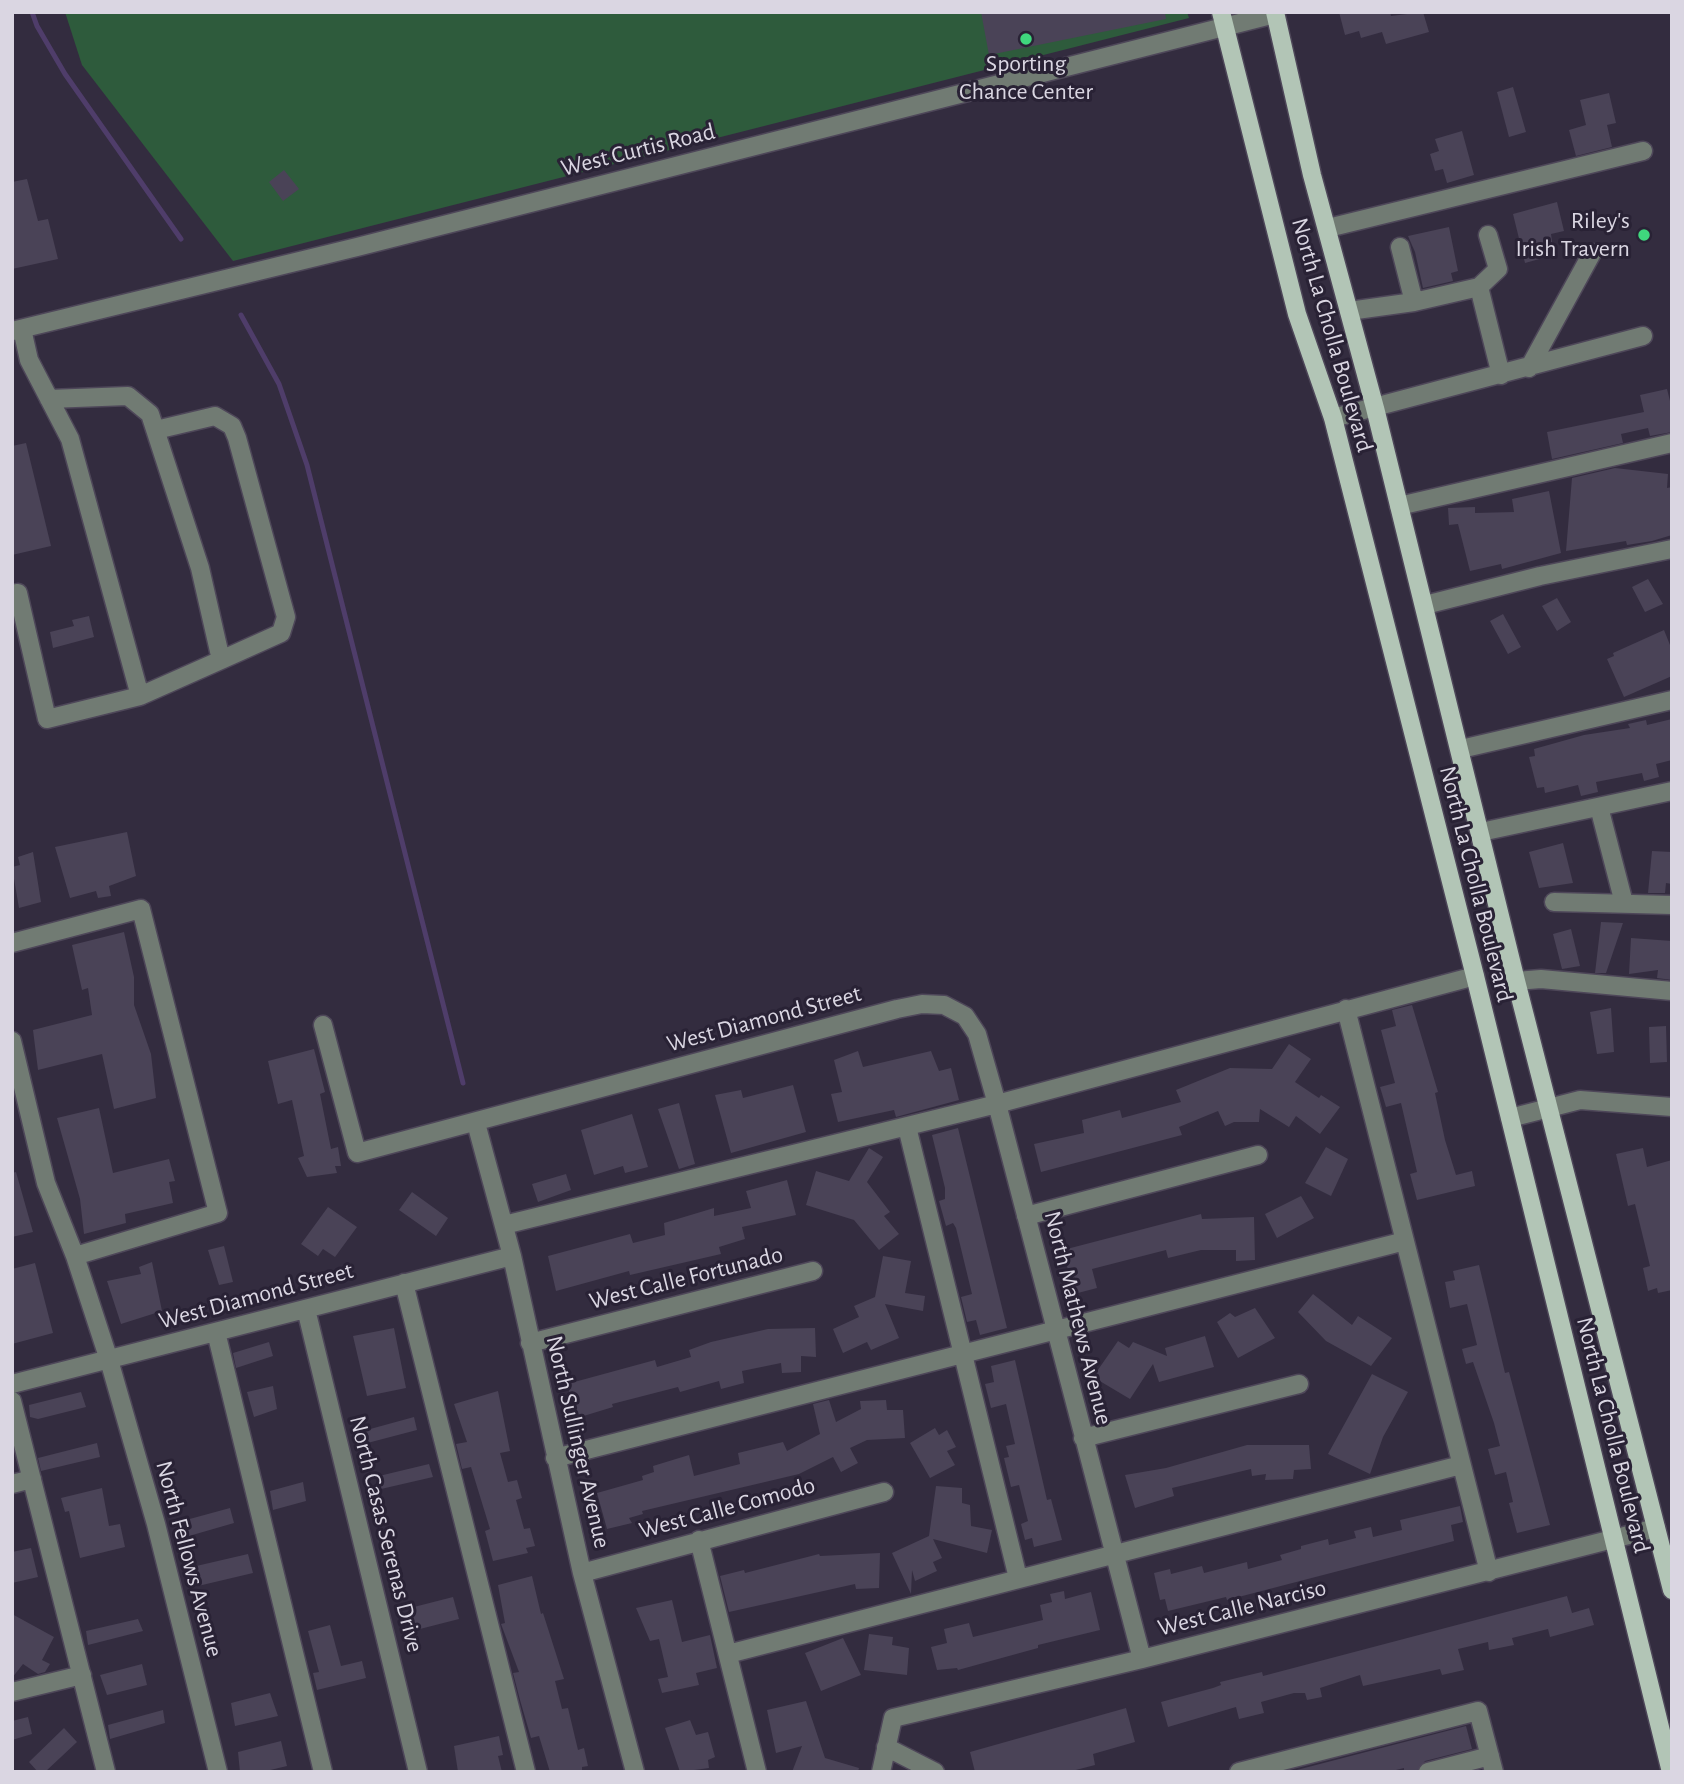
<!DOCTYPE html>
<style>
body{margin:0}
#map{position:relative;width:1684px;height:1784px;overflow:hidden;background:#332c3f;font-family:"Alegreya Sans",sans-serif}
canvas{display:block}
.frame{position:absolute;inset:0;border:14px solid #dad6e2;pointer-events:none}
</style>
<div id="map">
<canvas width="1684" height="1784"></canvas>
<div class="frame"></div>
</div>
<script>
const g = document.querySelector('canvas').getContext('2d');
g.lineJoin = 'round';
function fill(path, color) { g.fillStyle = color; g.fill(path, 'evenodd'); }
const shape = rows => new Path2D(rows.map(r => 'M' + r).join(''));
function trace(path, color, width, dash) { g.strokeStyle = color; g.lineWidth = width; g.lineCap = dash ? 'butt' : 'round'; g.setLineDash(dash || []); g.stroke(path); }
function drawText(font, color, halo, rows, align = 'center') {
  g.font = font + ' "Alegreya Sans",sans-serif'; g.lineWidth = 6; g.setLineDash([]); g.textBaseline = 'middle'; g.strokeStyle = halo; g.fillStyle = color; for (const [text, x, y, turn = 0] of rows) {
    g.save(); g.translate(x, y); g.rotate((+turn || 0) * Math.PI / 180); g.textAlign = isNaN(turn) ? turn : align; if (halo) g.strokeText(text, 0, 0); g.fillText(text, 0, 0); g.restore();
  }
}
const green = shape([
 [65,12,1187,12,1189,18,233,261,82,65]
]);
const stream = shape([
 [32,12,37,26,65,74,181,239],
 [241,315,279,384,307,465,463,1083]
]);
const building = shape([
 [981,12,1165,12,1166,19,989,55],
 [1339,12,1390,12,1391,16,1423,12,1429,32,1386,44,1382,32,1361,38,1359,31,1345,35],
 [1513,87,1526,132,1509,137,1497,92],
 [1609,93,1616,123,1607,125,1612,147,1576,156,1569,130,1586,125,1580,100],
 [1462,131,1474,175,1447,183,1443,169,1435,171,1430,154,1439,151,1435,139],
 [284,170,299,189,283,201,269,182],
 [27,179,38,221,48,219,58,259,12,269,12,182],
 [1557,202,1564,231,1551,234,1554,255,1525,263,1513,214],
 [1449,227,1458,271,1451,273,1453,281,1423,288,1415,252,1408,236],
 [1667,389,1672,409,1672,432,1650,436,1648,428,1621,434,1623,443,1552,459,1547,432,1644,412,1640,395],
 [26,443,51,546,12,555,12,446],
 [1615,468,1668,474,1667,488,1672,487,1672,535,1652,541,1627,545,1626,541,1566,551,1572,478],
 [1549,491,1561,553,1502,569,1501,564,1470,571,1458,524,1449,525,1448,508,1475,507,1475,513,1514,512,1512,499],
 [1648,579,1663,604,1645,612,1632,587],
 [1557,598,1571,622,1557,631,1542,606],
 [1503,614,1521,647,1508,654,1490,621],
 [89,616,94,637,53,648,50,632,74,626,72,620],
 [1664,630,1672,650,1672,676,1624,697,1607,659,1614,656,1613,653],
 [1672,719,1672,760,1656,764,1659,777,1644,781,1642,773,1596,782,1598,792,1581,796,1578,785,1545,793,1544,787,1537,788,1529,757,1535,756,1534,749,1584,735,1630,728,1628,724,1646,720,1647,725],
 [127,832,136,876,109,886,111,896,98,898,96,891,70,898,55,847],
 [1563,843,1573,883,1539,888,1529,852],
 [1652,851,1672,852,1672,884,1666,883,1665,893,1648,893],
 [33,852,41,902,19,908,12,867,20,865,18,857],
 [1601,922,1623,923,1606,973,1595,973],
 [1571,929,1580,966,1562,969,1553,934],
 [124,932,134,977,134,1005,151,1054,156,1098,114,1109,102,1054,38,1070,33,1030,92,1015,88,988,82,990,72,945],
 [1631,938,1672,941,1672,980,1657,978,1658,970,1629,974],
 [1412,1005,1438,1092,1435,1093,1445,1140,1456,1175,1472,1171,1475,1186,1417,1200,1410,1174,1417,1172,1401,1103,1386,1107,1380,1087,1395,1083,1381,1030,1396,1026,1392,1010],
 [1611,1008,1614,1052,1597,1054,1590,1012],
 [1666,1026,1667,1062,1650,1063,1649,1027],
 [1289,1044,1311,1059,1295,1082,1319,1098,1321,1095,1340,1107,1320,1134,1296,1116,1289,1127,1260,1109,1259,1122,1234,1122,1225,1126,1218,1111,1179,1127,1182,1135,1041,1172,1034,1144,1084,1133,1082,1120,1120,1110,1122,1118,1181,1102,1176,1090,1230,1068,1272,1069],
 [314,1049,325,1092,320,1094,331,1149,338,1147,341,1166,335,1166,337,1173,307,1177,298,1158,304,1156,292,1100,278,1104,268,1061],
 [858,1051,863,1067,931,1051,939,1071,951,1068,959,1100,896,1117,894,1110,838,1122,831,1094,842,1092,834,1060],
 [793,1085,806,1132,731,1153,715,1095,741,1090,743,1098],
 [679,1103,695,1164,679,1169,658,1109],
 [99,1108,113,1173,169,1159,175,1181,169,1182,173,1203,125,1214,126,1223,84,1234,80,1199,57,1118],
 [632,1114,648,1167,625,1173,623,1166,594,1175,581,1130],
 [958,1128,1007,1328,980,1335,976,1320,967,1322,961,1297,972,1294,956,1228,953,1223,946,1226,939,1201,945,1199,945,1188,932,1135],
 [1326,1147,1348,1159,1331,1196,1305,1183],
 [869,1148,883,1157,867,1182,890,1212,884,1216,899,1234,879,1250,854,1220,806,1205,816,1171,849,1181],
 [1643,1148,1647,1167,1672,1160,1672,1290,1658,1293,1657,1288,1648,1291,1643,1268,1650,1266,1635,1204,1628,1206,1616,1154],
 [16,1172,33,1232,12,1237,12,1173],
 [566,1174,571,1190,538,1202,532,1184],
 [787,1180,796,1215,742,1227,745,1239,719,1247,721,1254,630,1275,629,1271,556,1291,548,1256,630,1234,633,1243,665,1235,664,1223,714,1208,714,1216,751,1208,746,1191],
 [412,1192,448,1218,436,1236,399,1210],
 [1301,1196,1314,1218,1277,1238,1265,1214],
 [328,1207,357,1227,335,1257,323,1249,318,1256,301,1244],
 [1201,1214,1202,1219,1254,1217,1255,1260,1236,1261,1236,1250,1201,1250,1168,1258,1166,1250,1092,1269,1097,1288,1074,1294,1063,1250],
 [224,1246,233,1282,219,1285,208,1250],
 [883,1256,911,1261,905,1293,925,1296,923,1311,885,1304,899,1338,871,1350,867,1342,843,1353,833,1329,859,1317,854,1306,875,1297],
 [152,1262,162,1311,121,1324,107,1281,141,1274,139,1267],
 [35,1263,53,1333,12,1344,12,1269],
 [1479,1265,1505,1373,1509,1372,1550,1525,1517,1533,1509,1503,1513,1502,1506,1472,1495,1475,1488,1449,1500,1446,1494,1423,1473,1362,1466,1364,1462,1349,1477,1345,1467,1304,1450,1308,1445,1282,1455,1280,1453,1271],
 [1313,1294,1352,1325,1358,1316,1392,1338,1371,1366,1326,1341,1298,1312],
 [1255,1308,1275,1338,1238,1358,1217,1322,1230,1313,1235,1317],
 [394,1328,406,1388,367,1396,353,1336],
 [815,1328,816,1357,801,1356,801,1372,782,1373,781,1363,742,1371,744,1383,721,1389,719,1381,680,1392,678,1387,612,1404,613,1407,577,1418,567,1384,655,1360,657,1367,691,1357,689,1350,711,1342,768,1329],
 [1205,1336,1214,1367,1159,1382,1153,1364,1130,1399,1093,1377,1118,1341,1129,1348,1133,1342,1167,1356,1165,1348],
 [269,1342,273,1356,236,1368,233,1353],
 [1015,1360,1047,1500,1051,1499,1062,1540,1034,1547,1032,1538,1025,1540,1021,1524,1028,1521,1019,1485,1011,1487,1004,1458,1009,1457,1006,1446,1015,1444,1006,1404,991,1408,985,1384,994,1382,991,1366],
 [1372,1374,1408,1392,1383,1437,1370,1474,1328,1454],
 [273,1386,277,1409,254,1417,247,1392],
 [498,1391,510,1451,500,1453,508,1482,517,1480,522,1498,516,1500,524,1529,530,1528,535,1546,526,1548,528,1553,493,1561,485,1531,490,1529,471,1467,462,1469,458,1452,456,1444,467,1442,454,1404],
 [81,1392,86,1407,38,1419,30,1417,29,1405],
 [829,1400,836,1422,861,1409,860,1401,886,1400,887,1410,903,1410,905,1438,867,1440,850,1448,858,1463,841,1472,833,1457,799,1474,642,1511,643,1514,629,1518,632,1523,607,1529,597,1493,643,1480,642,1476,654,1472,653,1466,689,1455,694,1476,740,1464,738,1453,783,1442,787,1451,820,1434,813,1404],
 [414,1417,417,1430,356,1446,352,1434],
 [935,1428,939,1435,947,1430,956,1447,947,1451,955,1465,930,1478,910,1443],
 [97,1443,100,1457,41,1471,38,1458],
 [1247,1445,1309,1445,1311,1469,1294,1470,1293,1479,1265,1480,1266,1474,1252,1476,1251,1469,1172,1488,1174,1496,1135,1508,1125,1475,1166,1468],
 [429,1464,433,1477,381,1489,379,1476],
 [303,1482,306,1501,273,1510,270,1491],
 [936,1486,962,1488,962,1503,970,1505,971,1526,992,1530,987,1553,933,1539,942,1558,933,1562,937,1571,915,1581,912,1570,911,1594,892,1553,929,1536],
 [102,1488,109,1526,120,1524,125,1547,80,1558,69,1511,65,1512,61,1498],
 [1460,1506,1463,1522,1451,1525,1454,1541,1227,1600,1226,1597,1168,1611,1165,1599,1160,1600,1154,1573,1170,1569,1171,1574,1202,1566,1204,1573,1247,1562,1248,1569,1282,1560,1280,1555,1301,1549,1301,1546,1328,1539,1329,1545,1356,1538,1354,1531,1371,1527,1373,1537,1402,1530,1400,1520],
 [230,1508,234,1523,189,1536,186,1520],
 [31,1548,38,1577,12,1583,12,1552],
 [880,1553,879,1588,856,1589,855,1584,729,1612,720,1576,744,1570,745,1573,819,1554,820,1556],
 [248,1554,253,1573,198,1586,192,1567],
 [532,1576,541,1614,543,1613,564,1679,555,1681,562,1709,568,1708,578,1750,584,1748,588,1766,582,1767,582,1772,550,1772,539,1736,531,1738,520,1700,513,1673,519,1672,501,1624,505,1623,498,1585],
 [1064,1591,1065,1599,1091,1592,1100,1630,1038,1645,1038,1648,958,1670,957,1668,937,1670,931,1647,947,1643,944,1629,969,1623,973,1637,1043,1620,1040,1605,1052,1602,1050,1594],
 [1567,1596,1572,1613,1589,1608,1594,1625,1550,1637,1548,1629,1512,1638,1514,1645,1489,1650,1488,1642,1458,1649,1464,1670,1442,1675,1440,1669,1363,1686,1360,1675,1320,1688,1322,1697,1307,1700,1305,1693,1294,1693,1261,1702,1264,1713,1239,1719,1236,1707,1168,1727,1161,1702,1213,1688,1221,1685,1220,1682,1262,1672,1263,1676],
 [453,1597,459,1619,416,1630,410,1608],
 [672,1600,682,1642,710,1635,717,1668,696,1673,699,1685,662,1693,658,1679,668,1677,659,1639,650,1641,636,1608],
 [12,1614,54,1637,42,1660,50,1664,45,1672,38,1674,23,1664,12,1678],
 [138,1619,143,1631,88,1645,86,1631],
 [330,1625,341,1666,362,1661,366,1678,317,1690,313,1673,319,1672,308,1631],
 [869,1634,893,1637,892,1645,909,1648,907,1675,864,1670],
 [843,1638,861,1675,821,1691,805,1653],
 [142,1664,147,1685,107,1695,100,1675],
 [270,1693,278,1716,235,1726,231,1703],
 [806,1701,825,1758,859,1768,858,1772,792,1772,802,1746,776,1753,767,1710],
 [1126,1708,1135,1742,1093,1754,1095,1765,1068,1772,975,1772,970,1752],
 [163,1710,165,1723,110,1739,108,1725],
 [28,1717,32,1734,12,1740,12,1721],
 [690,1720,696,1735,708,1732,715,1757,708,1760,709,1768,680,1772,665,1728],
 [1466,1726,1472,1749,1425,1761,1417,1772,1404,1772,1404,1768,1388,1772,1289,1772],
 [64,1728,77,1742,45,1772,38,1772,29,1762],
 [499,1736,503,1755,498,1756,502,1772,458,1772,454,1746],
 [281,1741,287,1766,262,1772,240,1772,238,1752]
]);
const minor = shape([
 [1328,228,1643,151],
 [1400,247,1414,302],
 [1479,287,1501,375],
 [1349,311,1414,302,1479,287,1498,269,1488,235],
 [12,331,357,247,1275,14],
 [1529,368,1592,253],
 [49,399,128,396,150,414,200,568,221,660,140,696],
 [1333,418,1643,336],
 [156,430,215,416,232,426,237,438,286,617,281,633,221,660],
 [1399,506,1672,443],
 [12,594,18,593,47,719,140,696,70,439,29,360,22,329],
 [1425,605,1540,576,1672,549],
 [1461,749,1672,700],
 [1599,807,1624,903],
 [1481,832,1672,791],
 [1554,902,1672,905],
 [12,943,141,909,218,1213,75,1256],
 [1516,981,1541,979,1672,991],
 [1346,1009,1489,1572],
 [323,1025,357,1153,897,1009,922,1004,944,1005,965,1016,977,1034,997,1104,1142,1659],
 [12,1041,46,1183,75,1256,109,1360,156,1524,218,1772],
 [1510,1118,1580,1100,1672,1107],
 [476,1123,512,1256,582,1573,635,1772],
 [907,1127,1018,1578],
 [1026,1216,1258,1155],
 [504,1225,997,1104,1475,976],
 [404,1283,526,1772],
 [306,1309,418,1772],
 [216,1332,323,1772],
 [530,1343,813,1271],
 [12,1384,512,1256],
 [12,1401,106,1772],
 [1083,1438,1299,1384],
 [555,1458,1405,1241],
 [12,1484,32,1479],
 [699,1540,757,1772],
 [582,1573,884,1492],
 [728,1654,1461,1465],
 [12,1692,82,1675],
 [886,1747,935,1772],
 [881,1772,893,1718,1142,1659,1656,1528],
 [1239,1772,1478,1711,1494,1772],
 [1428,1772,1490,1756]
]);
const major = shape([
 [1221,12,1297,314,1333,418,1475,976,1671,1772],
 [1275,12,1312,175,1375,408,1516,981,1672,1590]
]);
const markers = [
 [1026,39,7,"#3fd77d"],
 [1644,235,7,"#3fd77d"]
];
const poiNames = [
 ["Sporting",1026,64],
 ["Chance Center",1026,92],
 ["Riley's",1630,221,"right"],
 ["Irish Travern",1630,249,"right"]
];
const streetNames = [
 ["West Curtis Road",638,150,-14],
 ["North La Cholla Boulevard",1332,335,74],
 ["North La Cholla Boulevard",1476,884,76],
 ["West Diamond Street",764,1019,-15],
 ["West Calle Fortunado",686,1278,-14],
 ["West Diamond Street",256,1296,-15],
 ["North Mathews Avenue",1078,1318,76],
 ["North La Cholla Boulevard",1613,1435,76],
 ["North Sullinger Avenue",578,1442,77],
 ["West Calle Comodo",727,1508,-15],
 ["North Casas Serenas Drive",386,1534,76],
 ["North Fellows Avenue",189,1559,75],
 ["West Calle Narciso",1242,1608,-14]
];
fill(green, '#2e5b3c');
trace(stream, '#4f3d6a', 5);
fill(building, '#4a4357');
trace(minor, '#4e4759', 21);
trace(major, '#4e4759', 21);
trace(minor, '#717b73', 18);
trace(major, '#b2c5b6', 18);
for (const [x, y, r, color] of markers) { const dot = new Path2D(); dot.arc(x, y, r, 0, 2 * Math.PI); g.fillStyle = color; g.fill(dot); trace(dot, '#292235', 2.5); }
drawText('24px', '#dad6e2', '#292235', poiNames);
drawText('24px', '#dad6e2', '#292235', streetNames);
</script>
